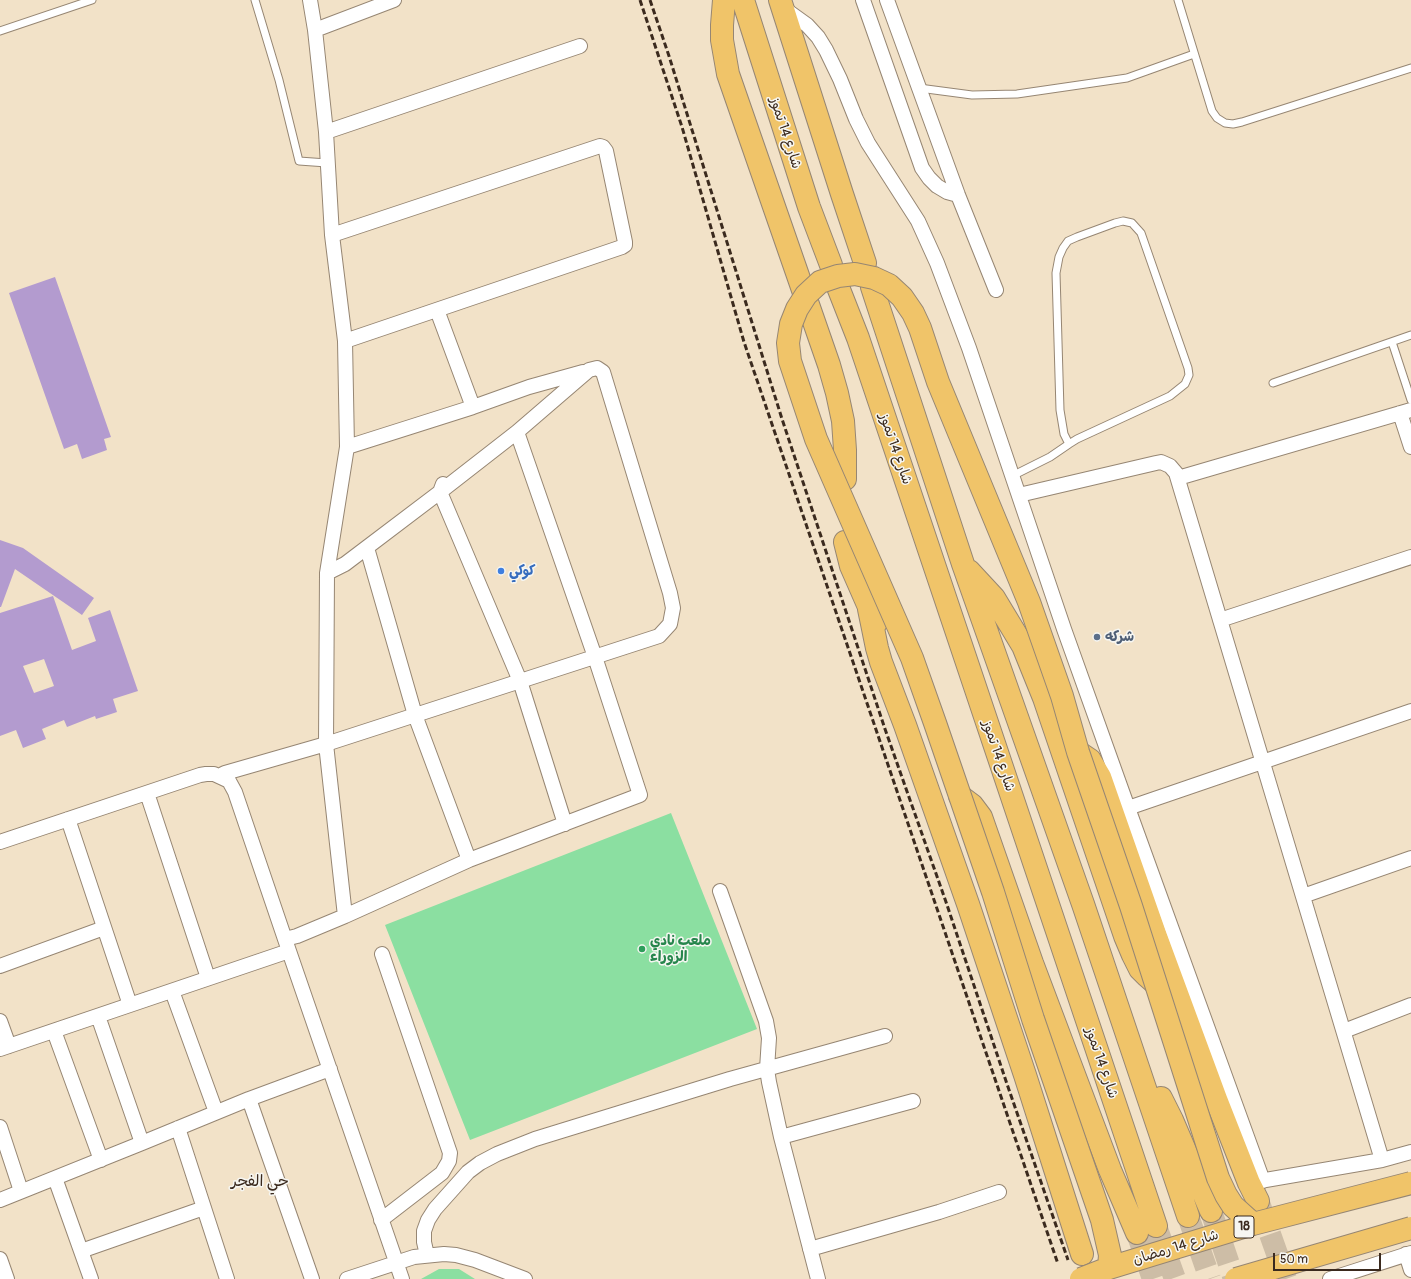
<!DOCTYPE html>
<meta charset="utf-8">
<style>
body{margin:0}
#map{position:relative;width:1411px;height:1279px;overflow:hidden;background:#f2e2c8;font-family:Pangolin,sans-serif}
canvas{display:block}
.scale{position:absolute;left:1273px;top:1253px;width:108px;height:18px;box-sizing:border-box;border:2px solid #3b2a1e;border-top:0;padding-left:5px;font-size:12px;line-height:14px;white-space:nowrap;color:#3b2a1e;-webkit-text-stroke:3px #f6f6f2;paint-order:stroke}
</style>
<div id="map">
<canvas width="1411" height="1279"></canvas>
<div class="scale">50 m</div>
</div>
<script>
const g = document.querySelector('canvas').getContext('2d');
g.lineJoin = 'round';
function fill(path, color) { g.fillStyle = color; g.fill(path, 'evenodd'); }
const shape = rows => new Path2D(rows.map(r => 'M' + r).join(''));
function trace(path, color, width, dash) { g.strokeStyle = color; g.lineWidth = width; g.lineCap = dash ? 'butt' : 'round'; g.setLineDash(dash || []); g.stroke(path); }
function drawText(font, color, halo, rows, align = 'center') {
  g.font = font + ' Pangolin,"Playpen Sans Arabic",sans-serif'; g.lineWidth = 3; g.setLineDash([]); g.textBaseline = 'middle'; g.strokeStyle = halo; g.fillStyle = color; for (const [text, x, y, turn = 0] of rows) {
    g.save(); g.translate(x, y); g.rotate((+turn || 0) * Math.PI / 180); g.textAlign = isNaN(turn) ? turn : align; if (halo) g.strokeText(text, 0, 0); g.fillText(text, 0, 0); g.restore();
  }
}
const green = shape([
 [671,813,757,1029,470,1140,385,925],
 [439,1269,459,1269,475,1279,421,1279]
]);
const building = shape([
 [55,277,111,437,104,439,107,450,82,459,77,444,64,449,9,293],
 [0,540,23,548,94,598,82,615,15,569,1,607,0,607],
 [53,596,72,650,96,641,88,618,110,610,138,691,113,699,117,712,96,719,95,716,67,727,64,720,42,729,46,739,23,748,16,730,0,736,0,613],
 [44,659,54,686,34,693,23,666]
]);
const primaryTunnel = shape([
 [1259,1203,1286,1279],
 [1211,1211,1234,1279],
 [1188,1216,1210,1279],
 [1156,1226,1175,1279],
 [1137,1233,1153,1279]
]);
const service = shape([
 [255,0,279,80,299,161,327,163],
 [1178,0,1212,111,1217,118,1225,123,1233,124,1242,122,1411,68],
 [0,31,92,0],
 [919,88,972,95,1017,94,1127,78,1194,54],
 [1392,342,1411,400],
 [1273,383,1411,335],
 [1012,476,1050,457,1069,444,1077,439,1170,396,1185,384,1189,375,1188,368,1141,233,1132,223,1123,221,1115,223,1077,237,1068,241,1063,248,1059,257,1056,273,1060,410,1064,434,1069,444]
]);
const minor = shape([
 [310,0,315,30,326,132,332,235,345,341,347,447,327,573,326,744,345,916],
 [863,0,922,168,929,178,937,186,947,192,958,195],
 [887,0,958,195,996,290],
 [782,7,807,25,818,37,826,50,840,79,856,119,868,143,918,221,937,263,969,348,1064,629,1128,808,1263,1181],
 [315,30,394,0],
 [326,132,580,46],
 [332,235,600,146,603,147,606,151,625,242,625,245,622,247,345,341],
 [437,310,473,407],
 [1400,413,1411,447],
 [347,447,473,407,529,387,583,372],
 [1178,478,1411,410],
 [443,484,440,492,520,681,565,824],
 [1019,495,1156,463,1161,462,1170,466,1176,473,1382,1160],
 [367,548,415,715,469,860],
 [1220,620,1411,557],
 [219,776,225,773,326,744,659,636,670,624,673,608,670,593,603,372,597,368,589,370,517,432,440,492,345,564,327,573],
 [147,793,208,978],
 [1128,808,1411,711],
 [68,819,130,1005],
 [0,842,200,775,206,774,214,774,229,781,235,792,289,951,402,1279],
 [720,891,766,1021,769,1038,767,1069,769,1082,781,1137,818,1279],
 [1303,896,1411,858],
 [285,939,297,936,345,916,469,860,640,795,595,657,517,432],
 [0,966,104,928],
 [172,991,216,1112],
 [98,1016,142,1143],
 [0,1021,9,1046],
 [54,1031,101,1160],
 [1344,1031,1411,1005],
 [0,1049,289,951],
 [249,1099,312,1279],
 [0,1127,21,1191],
 [178,1128,227,1279],
 [781,1137,913,1101],
 [55,1178,91,1279],
 [1254,1182,1382,1160,1411,1152],
 [0,1200,142,1143,249,1099,330,1069],
 [381,1220,442,1173,449,1161,450,1153,382,954],
 [810,1249,939,1212,999,1192],
 [81,1251,204,1208],
 [1406,1254,1411,1270],
 [427,1255,424,1242,424,1231,428,1220,435,1209,468,1172,480,1163,497,1154,535,1139,730,1079,885,1036],
 [0,1259,7,1279],
 [347,1279,414,1257,444,1254,456,1255,475,1260,525,1279],
 [1330,1279,1411,1253]
]);
const primary = shape([
 [724,0,722,25,722,40,728,74,829,365,837,393,843,421,845,450,845,479],
 [743,0,809,207,831,265],
 [780,0,842,194,865,263],
 [838,287,858,338,1156,1226],
 [872,287,963,564,1083,904,1188,1216],
 [845,542,851,566,876,623],
 [969,571,994,598,1023,646,1044,698,1125,936,1133,955,1140,969,1147,976,1155,983],
 [869,609,877,648,881,662,905,725,968,904,1025,1075,1082,1254],
 [1078,752,1090,760,1100,777,1155,934,1216,1099,1249,1183,1258,1201],
 [960,796,972,805,981,817,1032,963,1110,1170,1137,1233],
 [1161,1098,1172,1120,1211,1211]
]);
const rail = shape([
 [640,0,682,127,744,342,1058,1264],
 [650,0,669,56,782,419,885,729,946,902,1007,1084,1068,1260]
]);
const primaryBridge = shape([
 [1109,1268,1110,1255,1102,1220,1033,1019,993,892,935,723,912,658,816,439,790,361,788,343,791,324,797,309,806,295,820,282,838,276,855,274,874,278,889,285,902,297,913,313,920,328,938,382,1029,602,1062,696,1078,752,1131,906,1218,1178,1226,1195,1233,1206,1253,1224],
 [1081,1279,1109,1268,1253,1224,1411,1183],
 [1236,1279,1411,1228]
]);
const markers = [
 [501,571,4,"#3f7fe0"],
 [1097,637,4,"#5c6f8a"],
 [642,949,4,"#2e9e5b"]
];
const shields = [
 [1244,1227,20]
];
const shieldNames = [
 ["18",1244,1227]
];
const streetNames = [
 ["شارع 14 تموز",785,133,72],
 ["شارع 14 تموز",895,449,71],
 ["شارع 14 تموز",998,756,71],
 ["شارع 14 تموز",1101,1063,71],
 ["شارع 14 رمضان",1176,1248,-17]
];
const shopNames = [
 ["كوكي",509,571]
];
const serviceNames = [
 ["شركه",1105,637]
];
const leisureNames = [
 ["ملعب نادي",650,941],
 ["الزوراء",650,957]
];
const quarterNames = [
 ["حي الفجر",260,1182]
];
fill(green, '#8bdfa1');
fill(building, '#b39bcf');
trace(primaryTunnel, '#cdbda6', 22, [22, 11]);
trace(service, '#968673', 9);
trace(minor, '#968673', 16);
trace(primary, '#968673', 24);
trace(service, '#fff', 7);
trace(minor, '#fff', 14);
trace(primary, '#f0c469', 22);
trace(rail, '#3b2a1e', 3, [6, 3]);
trace(primaryBridge, '#968673', 24, []);
trace(primaryBridge, '#f0c469', 22);
for (const [x, y, r, color] of markers) { const dot = new Path2D(); dot.arc(x, y, r, 0, 2 * Math.PI); g.fillStyle = color; g.fill(dot); trace(dot, '#f6f6f2', 1.5); }
for (const [x, y, w] of shields) { const box = new Path2D(); box.roundRect(x - w / 2, y - 11, w, 22, 3); g.fillStyle = '#f6f6f2'; g.fill(box); trace(box, '#3b2a1e', 1); }
drawText('bold 13px', '#3b2a1e', null, shieldNames);
drawText('14px', '#3b2a1e', '#f6f6f2', streetNames);
drawText('bold 14px', '#366cbe', '#f6f6f2', shopNames, 'left');
drawText('bold 14px', '#4e5e75', '#f6f6f2', serviceNames, 'left');
drawText('bold 14px', '#27864d', '#f6f6f2', leisureNames, 'left');
drawText('16px', '#3b2a1e', '#f6f6f2', quarterNames);
</script>
